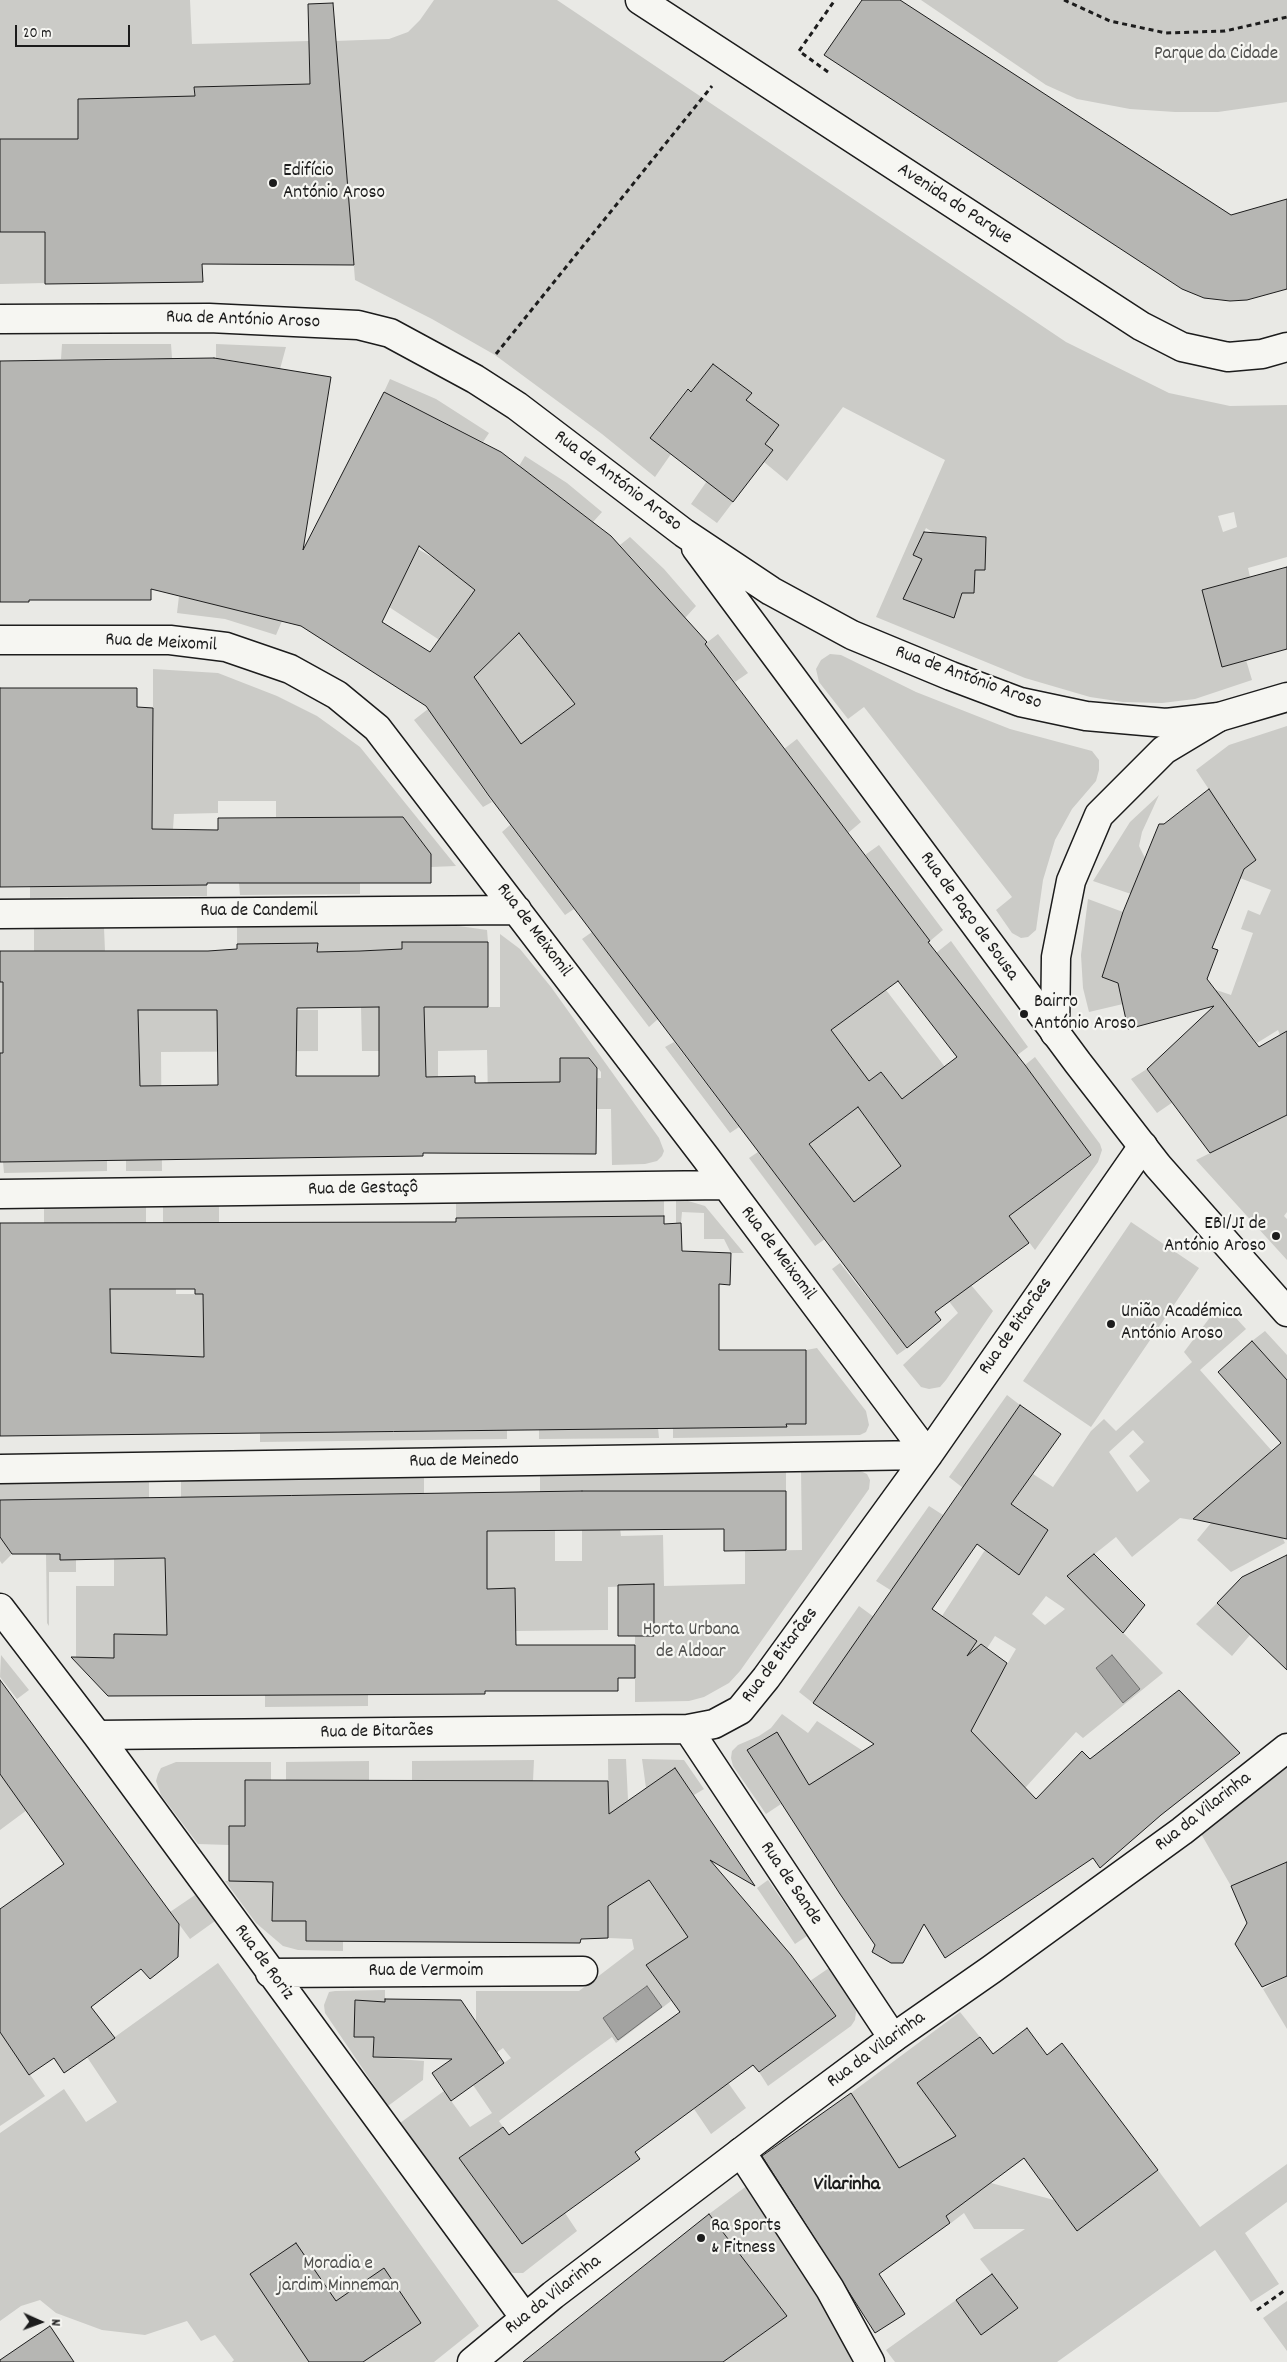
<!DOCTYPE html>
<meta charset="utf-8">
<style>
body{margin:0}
#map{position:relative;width:1287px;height:2362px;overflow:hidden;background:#e9e9e5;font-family:Dekko,sans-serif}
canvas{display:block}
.north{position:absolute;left:15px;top:2297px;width:50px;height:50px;-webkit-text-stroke:4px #f6f6f2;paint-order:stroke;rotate:92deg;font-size:14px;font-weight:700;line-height:20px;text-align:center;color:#1c1c1c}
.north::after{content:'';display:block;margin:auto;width:18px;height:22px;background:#1c1c1c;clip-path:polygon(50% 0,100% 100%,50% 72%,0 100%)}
.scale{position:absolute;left:15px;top:25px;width:115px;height:22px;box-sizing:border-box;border:2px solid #1c1c1c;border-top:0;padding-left:6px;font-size:15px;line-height:18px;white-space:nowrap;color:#1c1c1c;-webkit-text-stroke:4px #f6f6f2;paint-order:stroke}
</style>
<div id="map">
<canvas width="1287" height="2362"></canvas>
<div class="north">N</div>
<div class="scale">20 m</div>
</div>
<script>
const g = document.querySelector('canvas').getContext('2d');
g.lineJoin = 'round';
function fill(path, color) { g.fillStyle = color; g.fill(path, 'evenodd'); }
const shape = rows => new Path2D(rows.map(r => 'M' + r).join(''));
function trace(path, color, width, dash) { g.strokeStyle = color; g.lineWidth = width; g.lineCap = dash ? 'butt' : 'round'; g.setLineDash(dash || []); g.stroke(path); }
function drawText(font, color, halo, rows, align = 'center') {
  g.font = font + ' Dekko,sans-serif'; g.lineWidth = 4.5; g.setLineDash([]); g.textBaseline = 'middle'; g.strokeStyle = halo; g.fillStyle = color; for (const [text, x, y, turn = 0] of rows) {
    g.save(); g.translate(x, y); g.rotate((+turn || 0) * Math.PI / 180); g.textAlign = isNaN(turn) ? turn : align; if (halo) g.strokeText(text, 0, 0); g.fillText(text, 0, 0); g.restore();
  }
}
const green = shape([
 [0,0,190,0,192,44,309,41,310,84,194,87,200,219,159,154,158,97,134,97,135,154,44,155,45,283,0,284],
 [434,0,557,0,1066,342,1169,393,1230,406,1287,405,1287,557,1248,568,1250,577,1202,590,1223,667,1246,660,1252,680,1195,699,1162,703,1123,702,1090,697,1025,678,876,617,945,460,843,407,787,481,764,462,773,450,765,444,779,425,746,400,751,393,713,364,691,392,687,389,650,437,671,454,655,477,602,434,495,355,432,319,355,280,336,41,389,39,408,32,420,20],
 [1234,512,1237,527,1223,532,1218,516],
 [926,528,934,533,986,537,985,569,975,570,974,593,962,593,954,618,904,599,922,559,913,555],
 [921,0,1287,0,1287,102,1218,112,1175,112,1130,109,1077,99,1046,85],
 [62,344,171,344,172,358,61,359],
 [216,344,286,347,280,369,224,359,216,368],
 [390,379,436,399,489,433,483,442,384,392],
 [525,456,567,483,602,512,593,522,519,466],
 [707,481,733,502,717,523,691,504],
 [630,537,664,569,696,606,685,618,620,545],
 [418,549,435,559,475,590,441,641,389,607],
 [179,596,282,621,276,635,225,619,177,613],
 [524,628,575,704,515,753,497,727,505,720,468,668,494,658],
 [718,634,748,673,735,682,705,644],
 [830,654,841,655,916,692,1010,729,1092,751,1099,760,1099,770,1096,781,1072,809,1055,840,1043,880,1036,930,1028,937,1021,938,1012,933,996,910,1012,897,864,707,848,719,819,682,816,669,821,660],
 [153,669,218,673,277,696,317,716,360,747,456,866,431,867,431,854,403,817,276,817,276,801,218,801,218,813,174,814,173,829,134,829,64,742,153,741],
 [135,775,153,775,153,784,134,784],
 [428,709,492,802,483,807,414,720],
 [1287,726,1287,1031,1280,1035,1278,1030,1257,1043,1225,1003,1191,1012,1190,981,1231,995,1253,933,1241,929,1248,910,1260,915,1271,890,1240,878,1243,869,1256,860,1196,770,1229,745],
 [797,739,861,822,848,833,784,749],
 [1159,795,1142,832,1139,846,1145,858,1131,894,1093,881,1130,822],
 [510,825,574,909,565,915,502,832],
 [879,845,943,930,930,941,865,855],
 [360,882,360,894,240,895,239,883],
 [207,885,207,896,30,898,30,887],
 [1088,899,1123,912,1102,977,1119,983,1123,1004,1089,1012,1083,988,1081,955],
 [445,924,487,930,488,942,402,943,402,949,317,952,317,943,237,944,237,927],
 [104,928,105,951,34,951,34,929],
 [592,932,658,1019,649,1027,582,939],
 [500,934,520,949,551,987,659,1138,664,1151,662,1156,657,1161,645,1164,612,1165,611,1109,560,1109,560,1082,525,1082,526,1098,488,1098,487,1050,438,1051,438,1113,379,1099,379,1071,406,1071,403,1051,362,1051,361,1007,500,1007],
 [560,1058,589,1058,601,1072,601,1078,560,1079],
 [951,941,1028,1047,942,1112,902,1099,881,1072,869,1081,914,1156,854,1202,809,1144,852,1059,831,1030,886,990,958,1084,1008,1046,936,953],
 [0,982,3,982,3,1053,0,1053],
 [138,1010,318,1010,318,1051,161,1052,162,1171,126,1171,126,1160,144,1160,19,1062],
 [674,1042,739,1127,730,1133,665,1047],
 [1035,1057,1100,1144,1102,1150,1098,1162,1035,1250,974,1170,1052,1184,1091,1156,1025,1065],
 [1147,1069,1173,1102,1157,1113,1131,1079],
 [1287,1115,1287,1212,1284,1216,1287,1219,1287,1260,1196,1160],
 [758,1152,825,1239,815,1246,749,1158],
 [107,1160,107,1171,4,1173,3,1162],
 [685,1200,705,1206,744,1253,731,1253,724,1239,704,1239,704,1213,682,1212,681,1223,676,1223,676,1201],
 [664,1201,664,1216,456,1218,456,1202],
 [163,1204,219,1204,219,1223,176,1223,176,1294,219,1294,219,1347,204,1347,204,1376,163,1375,162,1355,110,1355,110,1289,163,1257],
 [44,1205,146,1205,146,1223,44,1223],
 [1131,1222,1199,1268,1091,1427,1023,1381],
 [840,1263,907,1348,897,1355,832,1269],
 [920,1264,971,1285,993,1311,946,1380,940,1387,929,1389,921,1387,903,1365,958,1313],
 [1211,1316,1236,1318,1246,1329,1200,1370,1272,1451,1192,1520,1180,1518,1132,1557,1116,1537,1086,1561,1085,1594,1163,1673,1083,1738,1076,1732,1025,1788,971,1731,983,1709,967,1698,923,1713,974,1639,942,1616,985,1550,1018,1574,1048,1530,1015,1506,1008,1518,1003,1515,1033,1474,1053,1487,1091,1431,1104,1419,1116,1431,1192,1362,1184,1352],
 [1133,1430,1144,1442,1129,1456,1150,1481,1137,1492,1109,1452],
 [1046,1596,1065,1609,1045,1625,1032,1614],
 [995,1636,1016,1649,996,1683,975,1667],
 [1265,1331,1287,1355,1287,1380,1252,1341],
 [817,1348,866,1411,869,1425,866,1432,860,1435,673,1438,673,1428,786,1427,786,1424,806,1424,806,1350],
 [1007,1395,1020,1405,963,1488,949,1477],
 [658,1428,659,1438,539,1439,539,1429],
 [507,1430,507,1439,260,1442,260,1433],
 [786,1468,786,1491,540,1492,540,1472],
 [801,1468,854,1468,867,1474,870,1480,869,1489,740,1671,729,1683,704,1697,689,1701,635,1702,635,1586,608,1587,608,1630,516,1631,515,1588,481,1589,466,1553,487,1553,487,1531,555,1529,555,1561,582,1561,582,1529,620,1528,621,1536,663,1535,664,1586,745,1584,745,1551,802,1550],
 [424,1474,424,1494,181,1497,181,1477],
 [149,1477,149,1500,0,1500,0,1479],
 [929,1506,943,1515,892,1591,876,1581],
 [1242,1509,1282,1537,1285,1543,1231,1572,1197,1540,1211,1523,1222,1525],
 [0,1537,12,1554,2,1564,0,1561],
 [76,1553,76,1572,49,1572,49,1626,47,1623,46,1554],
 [114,1558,165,1558,166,1593,191,1593,192,1635,114,1634,114,1658,76,1657,76,1586,114,1586],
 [1217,1603,1250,1635,1232,1656,1196,1624],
 [859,1606,874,1617,813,1703,799,1692],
 [1,1655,29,1690,17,1699,0,1677],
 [368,1694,368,1706,265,1707,265,1695],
 [782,1714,808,1733,817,1721,863,1751,810,1786,790,1756,762,1774,781,1804,766,1814,733,1766,731,1758,732,1751,738,1745,759,1736,771,1728],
 [608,1759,626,1759,628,1800,624,1803,636,1822,609,1841],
 [642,1759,684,1760,704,1789,694,1795,675,1769,646,1788],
 [534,1760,533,1781,412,1780,412,1761],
 [369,1761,369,1780,286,1780,286,1762],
 [176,1762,271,1762,271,1780,245,1780,244,1826,229,1826,229,1845,198,1844,161,1795,156,1781,158,1774,161,1768],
 [1287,1764,1287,1862,1231,1886,1200,1832],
 [0,1774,27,1810,0,1830],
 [648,1880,708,1964,714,2063,746,2108,711,2134,694,2109,715,2093,690,2028,679,2012,688,2006,680,1983,661,1955,646,1965,671,2001,616,2043,612,2037,572,2066,499,2121,503,2127,459,2158,522,2244,565,2213,577,2231,523,2273,513,2273,509,2271,400,2123,444,2091,470,2127,492,2113,473,2085,511,2058,503,2048,496,2053,476,2040,476,1991,579,1991,634,1949,632,1939,608,1938,608,1885],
 [768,1880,807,1936,795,1944,757,1888],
 [225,1881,273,1881,272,1921,306,1921,306,1941,343,1941,343,1951,298,1950,283,1946,256,1923],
 [195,1895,215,1921,190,1939,170,1912],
 [218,1963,479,2326,434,2362,232,2362,234,2360,215,2335,201,2341,187,2321,145,2335,102,2330,56,2313,40,2300,21,2306,0,2321,0,2133,64,2089,86,2122,117,2102,87,2057],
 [829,1968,854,2005,856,2012,855,2020,851,2026,768,2086,759,2072,836,2016,810,1981],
 [1287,1976,1287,2029,1263,1989],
 [385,1990,385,2002,355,2001,354,2037,374,2037,373,2057,424,2061,423,2080,388,2106,325,2013,324,2005,329,1992,335,1991],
 [960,2012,980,2037,917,2083,991,2183,1054,2200,1074,2227,1082,2227,1158,2170,1200,2227,1287,2164,1287,2202,1245,2233,1279,2284,1251,2302,1215,2250,1057,2362,895,2362,886,2350,956,2300,981,2335,1018,2308,980,2259,1025,2229,974,2229,964,2213,951,2223,909,2162,899,2168,851,2093],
 [0,2032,45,2096,0,2126],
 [748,2185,819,2295,858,2362,723,2362,787,2316,709,2214],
 [1287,2301,1287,2351,1263,2318]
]);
const water = shape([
 [1112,1655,1140,1689,1123,1703,1096,1668,1112,1655],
 [647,1986,662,2007,618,2040,603,2018,647,1986]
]);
const building = shape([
 [862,0,900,0,1231,215,1287,199,1287,289,1247,300,1230,301,1204,298,1182,289,824,55,862,0],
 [333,3,354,265,202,264,203,282,45,284,45,232,0,232,0,139,78,139,78,99,195,96,194,87,310,84,308,4,333,3],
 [214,358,331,377,303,550,384,392,501,452,611,536,707,642,705,644,930,941,928,942,1025,1065,1091,1155,1009,1216,1029,1243,935,1312,941,1320,907,1348,489,796,426,706,301,626,151,589,151,600,29,600,29,602,0,602,0,361,214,358],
 [419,546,475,590,430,652,382,622,419,546],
 [519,633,575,704,521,744,474,677,519,633],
 [898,981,957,1057,902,1099,881,1072,869,1081,831,1030,898,981],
 [858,1107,901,1166,854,1202,809,1144,858,1107],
 [713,364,752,393,746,400,779,425,765,444,773,450,733,502,650,438,688,389,691,392,713,364],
 [924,532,986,537,985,570,975,570,974,593,962,593,954,618,903,599,922,559,913,555,924,532],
 [1287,567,1287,649,1222,667,1202,590,1287,567],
 [0,688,137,688,137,707,153,708,152,829,218,830,218,818,403,817,431,854,431,883,207,883,207,885,0,887,0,688],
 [1209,789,1256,860,1244,869,1212,948,1218,950,1207,979,1259,1047,1287,1031,1287,1115,1210,1153,1147,1069,1214,1006,1128,1029,1118,983,1102,977,1123,912,1159,824,1164,824,1209,789],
 [402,942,488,942,488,1007,424,1007,426,1077,475,1076,475,1083,560,1082,560,1058,589,1058,597,1068,596,1154,423,1153,423,1156,0,1162,0,1053,3,1053,3,982,0,982,0,951,208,951,237,949,237,944,318,943,317,952,360,951,402,949,402,942],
 [379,1007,379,1076,296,1076,297,1008,379,1007],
 [138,1010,217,1010,218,1085,140,1086,138,1010],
 [664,1216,664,1224,681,1223,682,1251,731,1253,730,1285,719,1284,719,1350,806,1350,806,1424,786,1424,787,1427,0,1436,0,1223,456,1222,456,1218,664,1216],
 [110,1289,195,1289,195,1294,203,1294,204,1357,111,1353,110,1289],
 [1252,1341,1287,1380,1287,1539,1193,1519,1281,1443,1218,1372,1252,1341],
 [1020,1405,1061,1434,1011,1504,1048,1530,1019,1575,977,1544,932,1609,977,1641,967,1656,981,1644,1007,1663,971,1731,1036,1799,1082,1751,1090,1759,1179,1690,1240,1753,1161,1815,1100,1868,1093,1858,945,1958,924,1924,903,1963,891,1963,872,1952,875,1945,840,1894,747,1750,777,1732,809,1785,874,1744,813,1703,1020,1405],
 [582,1491,786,1491,786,1550,724,1551,724,1529,487,1531,487,1589,515,1588,516,1645,635,1645,635,1678,618,1678,618,1691,485,1691,485,1694,108,1696,71,1657,114,1658,114,1634,167,1635,165,1558,60,1560,60,1554,12,1554,0,1537,0,1500,582,1491],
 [1094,1554,1145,1605,1123,1633,1067,1576,1094,1554],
 [1287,1555,1287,1670,1217,1603,1242,1577,1287,1555],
 [654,1584,654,1636,618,1636,618,1585,654,1584],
 [0,1680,179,1924,178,1957,150,1979,141,1969,91,2007,115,2038,64,2073,54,2058,29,2075,0,2032,0,1909,64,1864,0,1774,0,1680],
 [675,1768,755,1886,710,1860,791,1955,836,2016,759,2072,753,2065,635,2152,640,2159,522,2244,459,2158,503,2127,509,2135,680,2012,646,1965,688,1937,649,1880,608,1906,608,1938,581,1939,580,1943,306,1941,306,1921,272,1921,273,1882,229,1881,229,1826,245,1826,245,1780,608,1781,609,1814,675,1768],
 [1287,1862,1287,1976,1262,1987,1235,1944,1247,1923,1231,1886,1287,1862],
 [385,1999,461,2000,504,2063,451,2101,432,2073,452,2059,373,2057,374,2037,354,2037,355,2000,385,2002,385,1999],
 [1027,2028,1047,2055,1062,2043,1158,2170,1077,2231,1024,2158,946,2216,950,2223,879,2274,905,2314,875,2333,762,2156,851,2093,899,2168,956,2136,917,2083,980,2037,993,2054,1027,2028],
 [709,2214,787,2316,723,2362,523,2362,709,2214],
 [296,2243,336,2301,384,2268,421,2323,363,2362,309,2362,250,2274,296,2243],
 [992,2274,1018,2308,981,2335,956,2300,992,2274],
 [50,2326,74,2362,0,2362,0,2360,50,2326]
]);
const path = shape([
 [1064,0,1110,21,1166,33,1225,31,1287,17],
 [828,72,799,51,835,0],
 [496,354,712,86],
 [1257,2310,1284,2291]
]);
const street = shape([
 [0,640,170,640,226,647,290,669,337,695,377,728,706,1158,928,1455],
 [0,914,517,910],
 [1055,1033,1056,957,1071,881,1099,815,1164,750,1219,717],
 [0,1194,725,1185],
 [0,1469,928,1455],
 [0,1608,97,1735,525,2318],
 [688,1729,893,2038],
 [97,1735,688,1729,714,1724,740,1710,766,1678,928,1455,1143,1146],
 [270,1973,583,1971],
 [741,2152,830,2289,870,2362]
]);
const secondary = shape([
 [640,0,1141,326,1182,347,1228,357,1262,354,1287,347],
 [0,319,209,318,358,325,390,333,475,379,517,406,684,533,771,591,852,635,951,676,1020,702,1086,716,1166,723,1219,717,1287,697],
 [696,548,1078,1063,1158,1166,1287,1312],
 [472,2362,553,2295,799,2108,893,2038,992,1969,1182,1831,1287,1748]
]);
const markers = [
 [273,183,5,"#1c1c1c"],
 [1024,1014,5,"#1c1c1c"],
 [1276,1236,5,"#1c1c1c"],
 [1111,1324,5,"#1c1c1c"],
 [701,2238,5,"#1c1c1c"]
];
const parkNames = [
 ["Parque da Cidade",1216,55],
 ["Horta Urbana",691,1631],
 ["de Aldoar",691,1653],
 ["Moradia e",338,2265],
 ["jardim Minneman",338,2287]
];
const poiNames = [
 ["Edifício",283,172],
 ["António Aroso",283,194],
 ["Bairro",1034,1003],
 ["António Aroso",1034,1025],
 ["EB1/JI de",1266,1225,"right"],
 ["António Aroso",1266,1247,"right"],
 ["União Académica",1121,1313],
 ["António Aroso",1121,1335],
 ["Ra Sports",711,2227],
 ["& Fitness",711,2249]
];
const streetNames = [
 ["Avenida do Parque",954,205,33],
 ["Rua de António Aroso",243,321,2],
 ["Rua de António Aroso",617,482,37],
 ["Rua de Meixomil",161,644,3],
 ["Rua de António Aroso",968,679,20],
 ["Rua de Candemil",259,912],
 ["Rua de Paço de Sousa",968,917,54],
 ["Rua de Meixomil",533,931,53],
 ["Rua de Gestaçô",363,1190,-1],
 ["Rua de Meixomil",777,1254,53],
 ["Rua de Bitarães",1017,1327,-55],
 ["Rua de Meinedo",464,1462,-1],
 ["Rua de Bitarães",781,1656,-53],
 ["Rua de Bitarães",377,1733,-1],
 ["Rua da Vilarinha",1204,1813,-38],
 ["Rua de Sande",790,1884,56],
 ["Rua de Roriz",263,1963,54],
 ["Rua de Vermoim",426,1972],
 ["Rua da Vilarinha",877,2051,-36],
 ["Rua da Vilarinha",554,2296,-38]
];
const neighbourhoodNames = [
 ["Vilarinha",847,2186]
];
fill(green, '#cbcbc7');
fill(water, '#a3a3a1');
trace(water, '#6d6d6c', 1);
fill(building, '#b6b6b3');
trace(building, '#1c1c1c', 1);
trace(street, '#1c1c1c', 31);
trace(secondary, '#1c1c1c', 31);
trace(path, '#1c1c1c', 3, [5, 4]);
trace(street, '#f6f6f2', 28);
trace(secondary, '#f6f6f2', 28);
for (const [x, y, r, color] of markers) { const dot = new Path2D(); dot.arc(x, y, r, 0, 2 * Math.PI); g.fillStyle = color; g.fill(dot); trace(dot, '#f6f6f2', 2); }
drawText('19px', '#51514f', '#f6f6f2', parkNames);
drawText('19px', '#1c1c1c', '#f6f6f2', poiNames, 'left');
drawText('19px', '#1c1c1c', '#f6f6f2', streetNames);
drawText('bold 20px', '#1c1c1c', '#f6f6f2', neighbourhoodNames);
</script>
